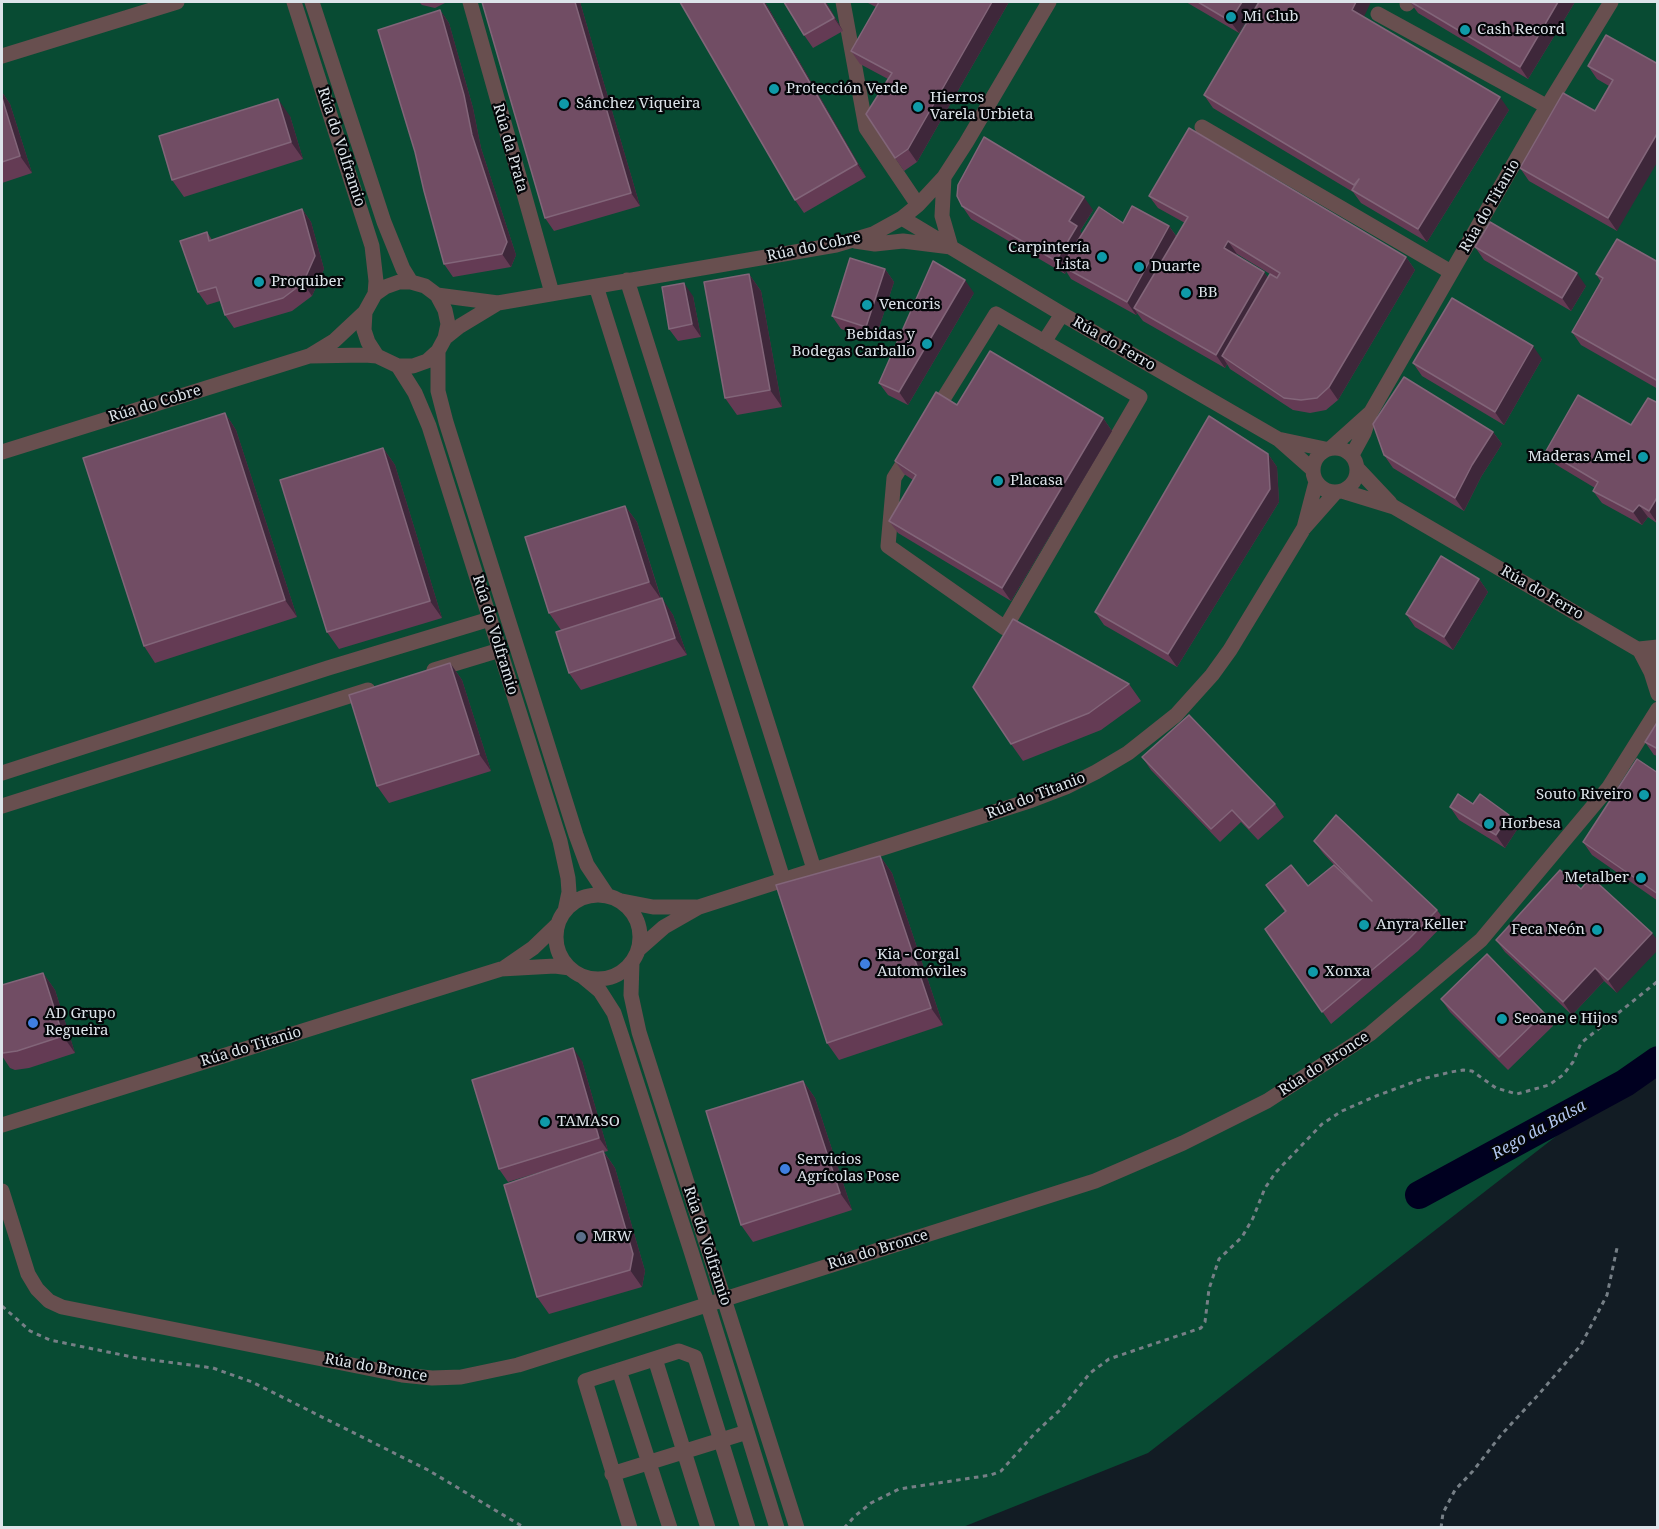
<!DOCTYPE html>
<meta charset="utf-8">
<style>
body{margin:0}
#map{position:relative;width:1659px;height:1529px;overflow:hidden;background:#121c24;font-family:"Noto Serif",serif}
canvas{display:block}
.frame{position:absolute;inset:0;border:3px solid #dde4ea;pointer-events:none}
</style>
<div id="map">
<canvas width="1659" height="1529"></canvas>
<div class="frame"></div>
</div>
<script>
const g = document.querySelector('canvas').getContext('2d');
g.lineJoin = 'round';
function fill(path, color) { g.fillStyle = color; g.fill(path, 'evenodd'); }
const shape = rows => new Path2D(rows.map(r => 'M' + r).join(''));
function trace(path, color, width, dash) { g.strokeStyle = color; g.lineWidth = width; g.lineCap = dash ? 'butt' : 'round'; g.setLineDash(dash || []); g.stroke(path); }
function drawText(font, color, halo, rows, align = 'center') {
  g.font = font + ' "Noto Serif",serif'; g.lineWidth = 4.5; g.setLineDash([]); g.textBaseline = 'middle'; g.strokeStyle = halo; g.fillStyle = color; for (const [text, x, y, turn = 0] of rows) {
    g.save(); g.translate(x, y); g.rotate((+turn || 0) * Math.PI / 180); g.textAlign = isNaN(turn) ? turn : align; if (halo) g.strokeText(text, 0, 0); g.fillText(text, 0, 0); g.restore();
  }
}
const forest = shape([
 [2,2,1657,2,1657,1058,1148,1453,963,1527,2,1528]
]);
const river = shape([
 [1419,1195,1625,1083,1658,1060]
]);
const path = shape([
 [2,1306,30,1331,50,1340,137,1358,213,1368,252,1382,428,1470,525,1528],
 [844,1528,855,1516,871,1503,899,1489,991,1475,1001,1471,1036,1432,1061,1409,1090,1373,1109,1359,1201,1328,1205,1322,1209,1289,1219,1259,1242,1237,1253,1218,1265,1188,1276,1172,1322,1124,1342,1111,1376,1096,1422,1079,1451,1072,1463,1070,1472,1071,1496,1088,1517,1094,1549,1085,1563,1075,1573,1062,1581,1043,1658,981],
 [1441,1528,1443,1513,1455,1490,1473,1471,1501,1435,1539,1394,1581,1345,1607,1295,1617,1248]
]);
const minor = shape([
 [294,2,372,246,376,281,375,294],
 [312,2,384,222,403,269,411,282],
 [470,2,552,293],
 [843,2,866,128,918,205],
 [1407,4,1409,2],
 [1378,14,1548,107],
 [2,56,177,2],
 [1202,127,1451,272],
 [902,218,1062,314,1278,439,1312,469],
 [855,241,875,244,903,241,951,247,942,216,944,177],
 [627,280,814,869],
 [596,286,783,879],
 [437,295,498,303,836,245,873,234,902,218,918,205,944,177,966,143,1049,2],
 [996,314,1140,397,1005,628,888,546,894,478,996,314],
 [445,338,460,326,498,303],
 [1044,342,1062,314],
 [438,351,438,391,446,422,576,835,587,865,607,895],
 [311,355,334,341,365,312],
 [398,366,415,393,429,426,560,841,568,878,569,892,565,911],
 [1278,439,1325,449],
 [1332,447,1371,412],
 '1313 470a22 22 0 1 1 44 0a22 22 0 1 1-44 0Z',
 [2,452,309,356,365,355,377,356,398,366,413,366,427,361,438,351,445,338,448,324,445,310,437,295,425,286,411,282,399,282,385,287,375,294,365,312,364,330,368,342,377,356],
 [1352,455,1364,433,1371,412,1539,120,1611,2],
 [1357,468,1390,503],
 [1342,491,1394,507,1658,661],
 [1304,528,1316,482],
 [1658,647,1639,649,1651,672,1658,694],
 [434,670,500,650],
 [2,773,328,668,490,619],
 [2,806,368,690],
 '556 937a42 42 0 1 1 84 0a42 42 0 1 1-84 0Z',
 [622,901,653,907,696,907],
 [639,949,664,927,699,907,1032,800,1066,787,1096,772,1128,753,1176,715,1212,675,1230,650,1304,528,1335,493],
 [632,962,631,995,639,1032,797,1528],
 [504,968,533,948,557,925],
 [582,976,600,991,614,1013,622,1037,691,1251,777,1528],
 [2,1125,501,969,555,966,570,968],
 [2,1191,28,1274,37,1289,49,1301,62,1307,402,1375,432,1378,461,1377,518,1365,1095,1181,1183,1143,1267,1101,1370,1034,1481,940,1609,787,1658,709],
 [655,1359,708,1528],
 [619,1370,670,1528],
 [612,1474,747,1432],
 [630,1528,585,1381,679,1351,695,1357,748,1528]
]);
const wall = shape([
 [419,2,447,2,435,8,422,5],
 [482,2,580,2,640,206,554,231,545,218],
 [765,2,866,177,804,213,795,200],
 [826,2,843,31,813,48,804,35],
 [866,2,1009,2,917,162,904,171,895,158,888,79,860,64,851,51,876,7],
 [1186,2,1258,2,1239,33],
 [1259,2,1370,2,1363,17,1509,110,1427,242,1361,203,1353,192,1213,108,1204,95],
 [1410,2,1575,2,1528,79,1418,13],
 [440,10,449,23,473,108,481,148,516,255,511,267,453,277,444,264],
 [1658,64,1617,231,1529,181,1520,168,1595,111,1609,86,1597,79,1588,66],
 [2,92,10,104,32,173,2,183],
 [290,116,303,159,184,197,172,180],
 [1149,196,1406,257,1415,270,1338,400,1326,410,1310,413,1293,410,1230,369,1227,364,1225,368,1143,321,1137,313,1136,315,1071,279,1066,271,1065,274,971,219,962,206,1093,210,1080,231,1082,234,1123,223,1169,226,1177,237,1185,223,1158,208],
 [1237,254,1270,274,1268,278,1264,272,1236,255],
 [302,209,311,222,324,269,312,296,292,311,234,328,225,315,220,301,207,305,198,292,207,232,212,240],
 [1475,247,1586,286,1571,311,1484,260],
 [1658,262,1658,389,1581,345,1572,332,1601,282,1596,274],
 [885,269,894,282,875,340,841,329,832,316],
 [749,274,761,291,782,407,737,415,725,398],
 [974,293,908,405,888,395,879,383],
 [693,296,701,337,678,341,669,329],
 [1542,359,1504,425,1422,376,1413,363],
 [1658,403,1658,524,1648,517,1642,525,1602,503,1593,491,1595,488,1555,464,1546,451,1631,425],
 [957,405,1103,418,1112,431,1011,601,898,533,889,521,913,480,904,474,895,461],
 [225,413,236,430,297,617,155,663,144,646],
 [1493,432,1502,444,1481,477,1464,511,1393,468,1384,455],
 [383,448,395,465,442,618,339,649,327,632],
 [1268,454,1277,467,1279,502,1177,667,1104,625,1095,612],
 [625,506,637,522,661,598,673,615,687,655,581,690,569,673,561,630,549,613],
 [1479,579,1488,592,1453,650,1415,627,1406,614],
 [450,663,462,680,491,771,389,803,377,786],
 [1129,684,1141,701,1101,730,1023,761,1011,744],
 [1658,721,1658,756,1654,755,1645,742],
 [1142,757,1275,804,1284,817,1258,840,1241,822,1220,842,1151,770],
 [1658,773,1658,901,1592,855,1583,842],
 [1473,804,1518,828,1505,848,1459,820,1450,807],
 [1314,841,1437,910,1446,922,1418,951,1331,1024,1265,929,1285,912,1266,885,1308,886,1334,865,1323,853],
 [880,856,892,873,943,1025,839,1060,827,1043],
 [1560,870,1617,993,1604,981,1572,1015,1505,952,1496,940],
 [43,973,55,990,75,1053,29,1068,15,1070,10,1068,2,1056,2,985],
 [1441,999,1544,1013,1553,1026,1508,1070,1450,1012],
 [582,1061,608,1151,604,1152,615,1168,645,1271,642,1287,549,1314,537,1297,563,1165,508,1182,499,1169],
 [803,1081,815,1098,852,1210,753,1242,741,1225]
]);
const shadedWall = shape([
 [575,2,580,2,640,206,631,193],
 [763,2,765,2,866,177,857,164],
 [824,2,826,2,843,31,834,18],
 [992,2,1009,2,917,162,908,149],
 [1242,2,1258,2,1239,33,1230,21],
 [1356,2,1371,2,1361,23,1352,10],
 [1558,2,1575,2,1528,79,1520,67],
 [440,10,449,23,473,108,481,148,516,255,511,267,502,254],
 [2,92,10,104,32,173,20,156,2,98],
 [1500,97,1509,110,1427,242,1418,229],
 [278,99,290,116,303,159,291,142],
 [1658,132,1658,161,1617,231,1608,218],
 [1084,197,1093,210,1080,231,1086,239,1062,266,1066,271,1065,274,1056,261,1069,221],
 [302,209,311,222,324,269,312,296,303,283],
 [1169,226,1178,239,1134,308,1137,313,1136,315,1127,302],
 [1228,241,1237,254,1233,261,1224,248],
 [1406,257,1415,270,1338,400,1329,387],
 [885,269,894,282,875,340,866,327],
 [1264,272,1273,284,1222,356,1227,364,1225,368,1216,355],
 [1577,273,1586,286,1571,311,1562,298],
 [749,274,761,291,782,407,770,390],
 [965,280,974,293,908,405,899,392],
 [684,283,693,296,701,337,692,324],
 [1533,346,1542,359,1504,425,1495,412],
 [225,413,236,430,297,617,285,600],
 [1103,418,1112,431,1011,601,1002,588],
 [1493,432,1502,444,1481,477,1464,511,1455,498,1472,465],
 [383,448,395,465,442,618,430,601],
 [1268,454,1277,467,1279,502,1177,667,1168,654],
 [1658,496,1658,524,1649,511],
 [1639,505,1648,517,1642,525,1633,512],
 [625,506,637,522,661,599,649,582],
 [1479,579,1488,592,1453,650,1444,637],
 [662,598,673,615,687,655,675,638],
 [450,663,462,680,491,771,479,754],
 [1509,815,1518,828,1505,848,1496,835],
 [880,856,892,873,943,1025,931,1008],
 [1652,933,1658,941,1658,950,1617,993,1608,980],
 [1595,968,1604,981,1572,1015,1563,1002],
 [43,973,55,990,75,1053,63,1036],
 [573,1048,582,1061,608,1151,599,1138],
 [803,1081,815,1098,852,1210,840,1193],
 [603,1151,615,1168,645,1271,642,1287,630,1270]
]);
const building = shape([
 [482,2,575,2,631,193,545,218,482,2],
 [680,2,763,2,857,164,795,200,680,2],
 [784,2,824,2,834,18,804,35,784,2],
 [879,2,992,2,908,149,895,158,866,114,892,73,851,51,879,2],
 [1198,2,1242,2,1230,21,1198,2],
 [1259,2,1356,2,1352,10,1500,97,1418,229,1352,190,1359,179,1354,185,1204,95,1259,2],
 [1411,2,1558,2,1520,67,1411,2],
 [440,10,464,95,472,135,507,242,502,254,444,264,424,191,415,152,378,30,440,10],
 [1606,35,1658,64,1658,132,1608,218,1520,168,1563,93,1595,111,1613,80,1588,66,1606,35],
 [2,98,20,156,2,162,2,98],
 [278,99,291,142,172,180,159,136,278,99],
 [1189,128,1406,257,1329,387,1317,398,1301,400,1284,398,1222,356,1270,274,1277,278,1280,273,1228,241,1224,248,1264,272,1216,355,1134,308,1188,217,1149,196,1189,128],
 [984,137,1084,197,1069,221,1077,226,1056,261,962,206,957,196,958,185,984,137],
 [1132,206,1169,226,1127,302,1062,266,1099,207,1123,223,1132,206],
 [302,209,315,256,303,283,283,298,225,315,216,287,198,292,180,241,207,232,209,241,302,209],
 [1490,222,1577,273,1562,298,1475,247,1490,222],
 [1617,239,1658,262,1658,381,1572,332,1603,278,1596,274,1617,239],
 [850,258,885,269,866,327,832,316,850,258],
 [933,261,965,280,899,392,879,383,933,261],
 [749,274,770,390,725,398,704,282,749,274],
 [684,283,692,324,669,329,662,287,684,283],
 [1452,298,1533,346,1495,412,1413,363,1452,298],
 [990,351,1103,418,1002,588,889,521,916,475,895,461,936,392,957,405,990,351],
 [1404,377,1493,432,1472,465,1455,498,1384,455,1373,424,1404,377],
 [1578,395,1631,425,1648,398,1658,403,1658,496,1649,511,1639,505,1633,512,1593,491,1598,482,1546,451,1578,395],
 [225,413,285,600,144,646,83,458,225,413],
 [1209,416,1268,454,1270,489,1168,654,1095,612,1209,416],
 [383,448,430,601,327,632,280,480,383,448],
 [625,506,649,582,549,613,525,537,625,506],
 [1441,556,1479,579,1444,637,1406,614,1441,556],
 [662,598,675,638,569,673,556,632,662,598],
 [1013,619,1129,684,1089,713,1011,744,973,687,1013,619],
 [450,663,479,754,377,786,349,695,450,663],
 [1189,715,1275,804,1249,828,1232,810,1211,829,1142,757,1189,715],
 [1658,721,1658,749,1645,742,1658,721],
 [1637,759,1658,773,1658,894,1583,842,1637,759],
 [1458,794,1473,804,1480,794,1509,815,1496,835,1450,807,1458,794],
 [1336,815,1437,910,1409,939,1322,1012,1265,929,1286,911,1266,885,1291,865,1308,886,1334,865,1372,901,1314,841,1336,815],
 [880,856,931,1008,827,1043,776,885,880,856],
 [1560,870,1581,889,1591,877,1652,933,1608,980,1595,968,1563,1002,1496,940,1560,870],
 [1487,954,1544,1013,1499,1057,1441,999,1487,954],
 [43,973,63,1036,17,1051,3,1053,2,1053,2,985,43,973],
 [573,1048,599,1138,499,1169,472,1080,573,1048],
 [803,1081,840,1193,741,1225,706,1111,803,1081],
 [603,1151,633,1254,630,1270,537,1297,504,1185,603,1151]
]);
const markers = [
 [1231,17,6,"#0f9aa8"],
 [1465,30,6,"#0f9aa8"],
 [774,89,6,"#0f9aa8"],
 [564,104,6,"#0f9aa8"],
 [918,107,6,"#0f9aa8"],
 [1102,257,6,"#0f9aa8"],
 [1139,267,6,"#0f9aa8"],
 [259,282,6,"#0f9aa8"],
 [1186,293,6,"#0f9aa8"],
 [867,305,6,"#0f9aa8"],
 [927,344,6,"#0f9aa8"],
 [1643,457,6,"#0f9aa8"],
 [998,481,6,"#0f9aa8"],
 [1644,795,6,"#0f9aa8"],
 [1489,824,6,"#0f9aa8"],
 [1641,878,6,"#0f9aa8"],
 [1364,925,6,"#0f9aa8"],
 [1597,930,6,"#0f9aa8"],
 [865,964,6,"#3f7fe0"],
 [1313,972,6,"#0f9aa8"],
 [1502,1019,6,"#0f9aa8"],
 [33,1023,6,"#3f7fe0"],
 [545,1122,6,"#0f9aa8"],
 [785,1169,6,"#3f7fe0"],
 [581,1237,6,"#5c6f8a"]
];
const poiNames = [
 ["Mi Club",1243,17],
 ["Cash Record",1477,30],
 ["Protección Verde",786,89],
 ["Hierros",930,98],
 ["Varela Urbieta",930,115],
 ["Sánchez Viqueira",576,104],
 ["Carpintería",1090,248,"right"],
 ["Lista",1090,265,"right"],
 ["Duarte",1151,267],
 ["Proquiber",271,282],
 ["BB",1198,293],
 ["Vencoris",879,305],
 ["Bebidas y",915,335,"right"],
 ["Bodegas Carballo",915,352,"right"],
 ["Maderas Amel",1631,457,"right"],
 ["Placasa",1010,481],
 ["Souto Riveiro",1632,795,"right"],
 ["Horbesa",1501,824],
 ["Metalber",1629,878,"right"],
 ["Anyra Keller",1376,925],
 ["Feca Neón",1585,930,"right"],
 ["Kia - Corgal",877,955],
 ["Automóviles",877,972],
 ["Xonxa",1325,972],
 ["AD Grupo",45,1014],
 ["Regueira",45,1031],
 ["Seoane e Hijos",1514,1019],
 ["TAMASO",557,1122],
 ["Servicios",797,1160],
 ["Agrícolas Pose",797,1177],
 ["MRW",593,1237]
];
const streetNames = [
 ["Rúa do Volframio",341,147,72],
 ["Rúa da Prata",510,148,74],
 ["Rúa do Titanio",1490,206,-60],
 ["Rúa do Cobre",814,247,-12],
 ["Rúa do Ferro",1114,344,30],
 ["Rúa do Cobre",155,404,-17],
 ["Rúa do Ferro",1542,593,30],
 ["Rúa do Volframio",495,635,73],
 ["Rúa do Titanio",1036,796,-21],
 ["Rúa do Titanio",251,1047,-17],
 ["Rúa do Bronce",1324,1064,-33],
 ["Rúa do Volframio",707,1246,72],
 ["Rúa do Bronce",878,1250,-17],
 ["Rúa do Bronce",376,1368,10]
];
const waterNames = [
 ["Rego da Balsa",1539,1130,-29]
];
fill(forest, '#084b33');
trace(river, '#000020', 28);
trace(path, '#767f86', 3, [4.5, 4.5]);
trace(minor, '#684f4f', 15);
fill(wall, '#643b54');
fill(shadedWall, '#3e273a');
fill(building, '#714d64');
trace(building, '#826579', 1.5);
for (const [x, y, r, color] of markers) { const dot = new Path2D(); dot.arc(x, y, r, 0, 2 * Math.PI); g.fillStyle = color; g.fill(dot); trace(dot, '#040609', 2); }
drawText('15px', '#dde4ea', '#040609', poiNames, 'left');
drawText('15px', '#dde4ea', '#040609', streetNames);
drawText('italic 16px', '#b4c8f2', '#040609', waterNames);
</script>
